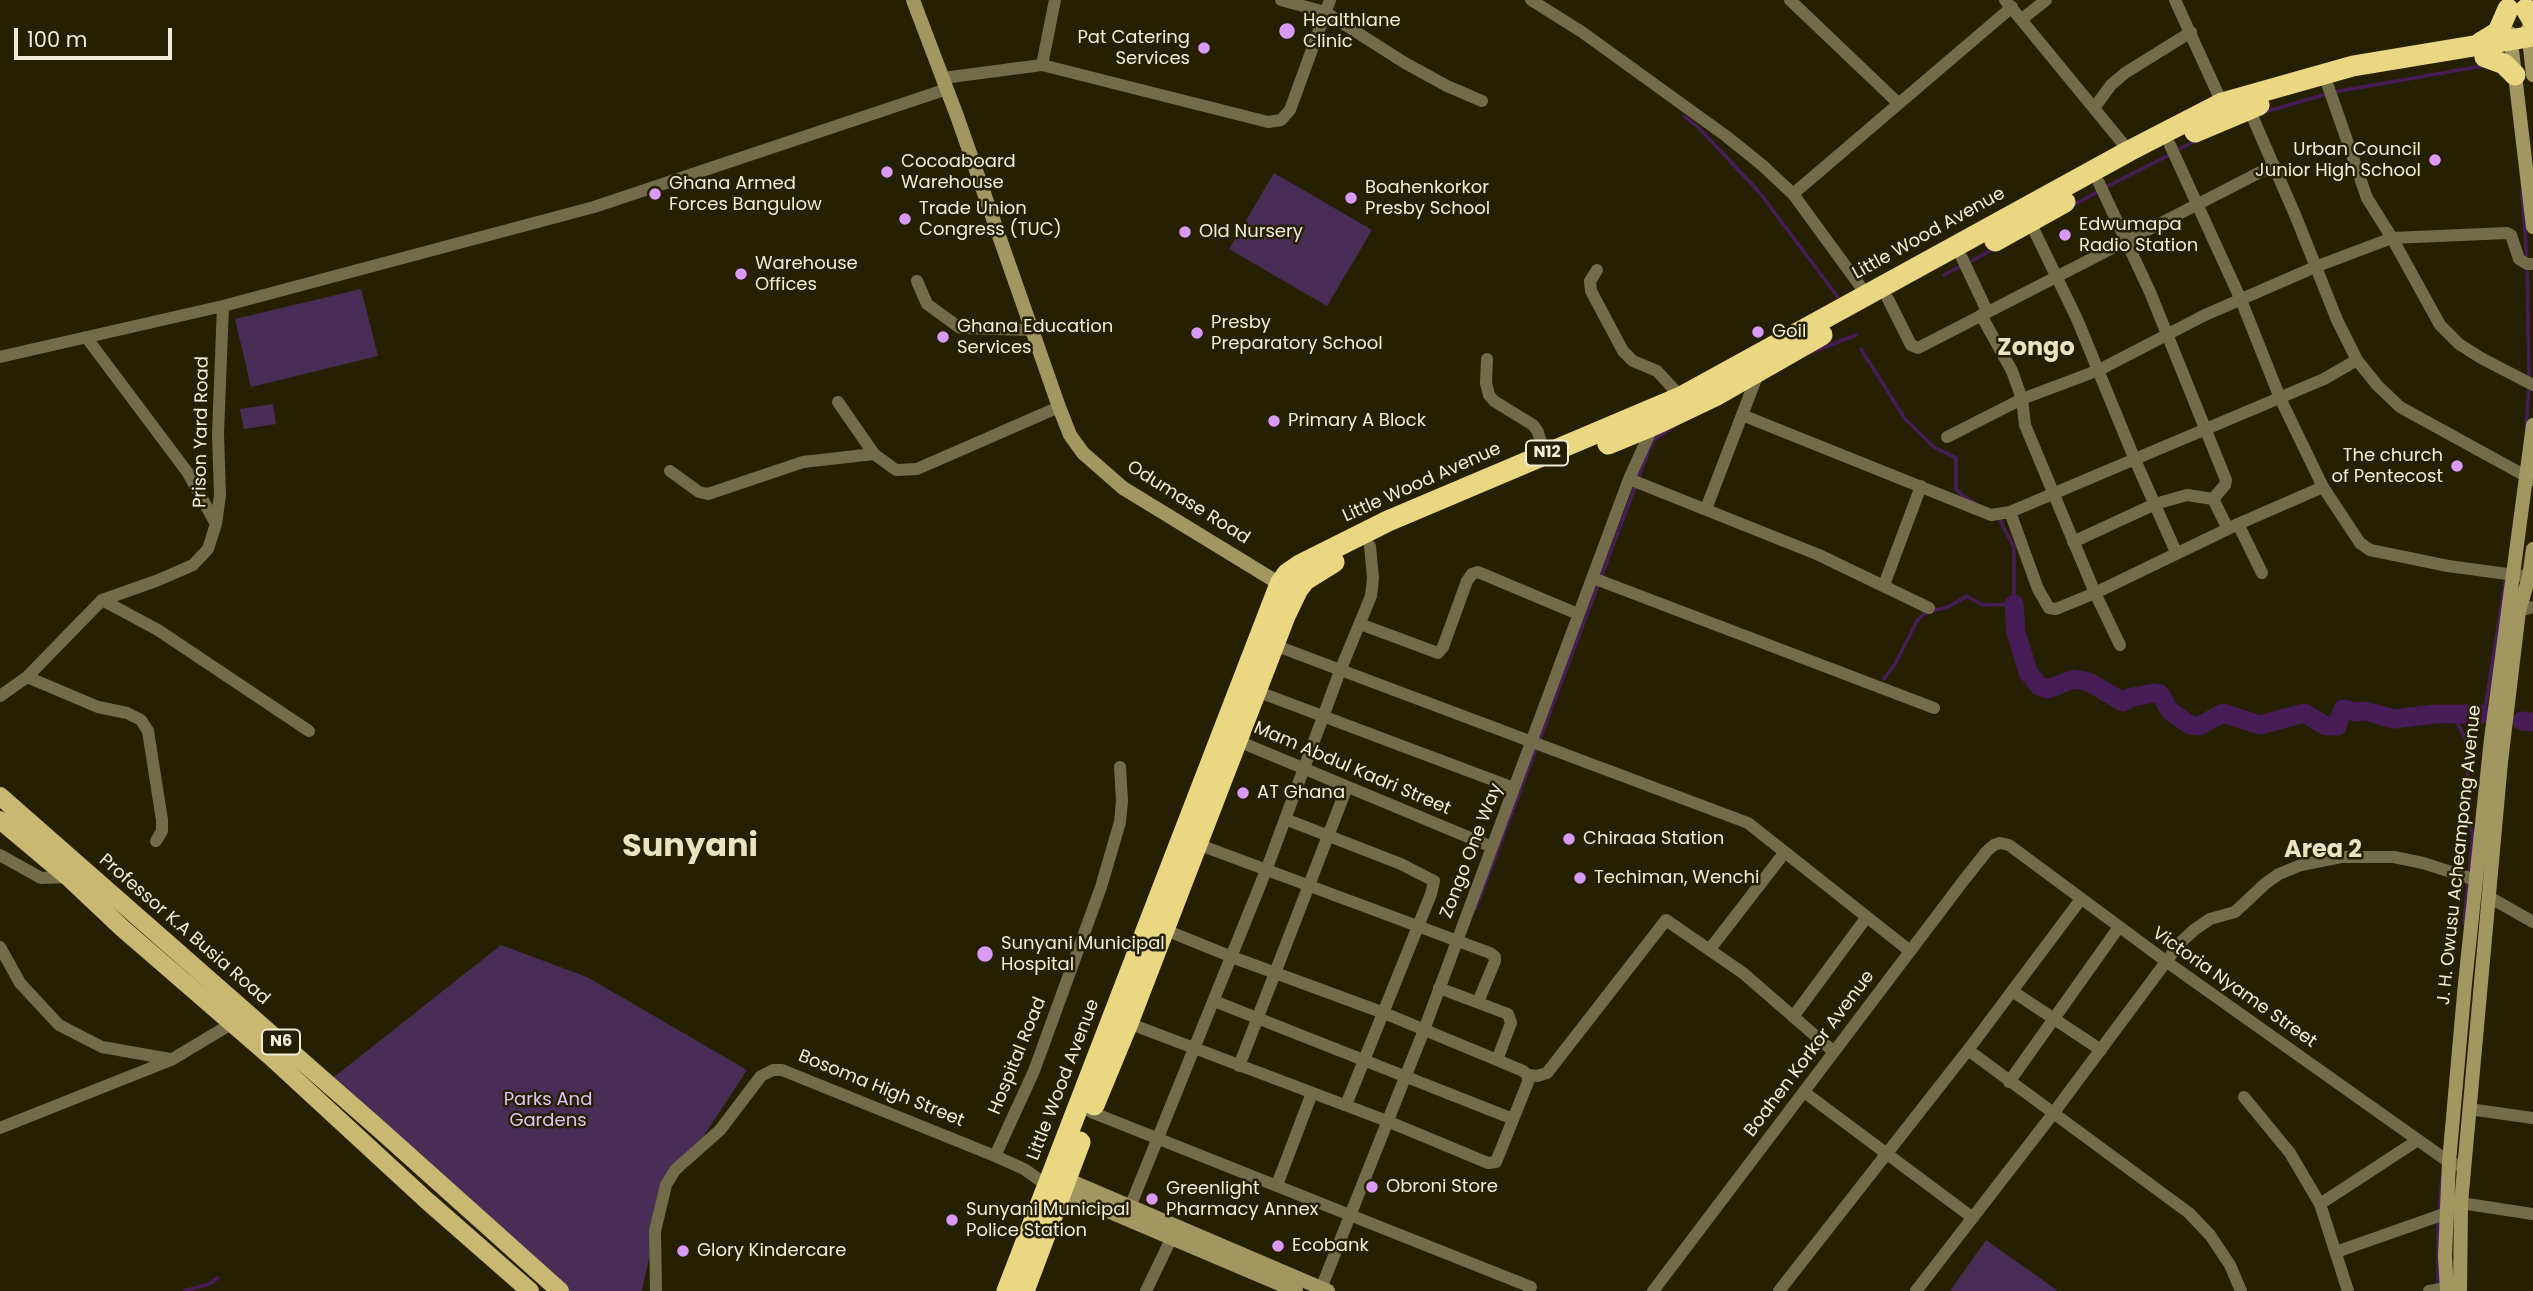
<!DOCTYPE html>
<style>
body{margin:0}
#map{position:relative;width:2533px;height:1291px;overflow:hidden;background:#262003;font-family:Poppins,sans-serif}
canvas{display:block}
.scale{position:absolute;left:14px;top:28px;width:158px;height:32px;box-sizing:border-box;border:4px solid #f0ecdb;border-top:0;padding-left:9px;font-size:21px;line-height:24px;white-space:nowrap;color:#f0ecdb;-webkit-text-stroke:5px #262003;paint-order:stroke}
</style>
<div id="map">
<canvas width="2533" height="1291"></canvas>
<div class="scale">100 m</div>
</div>
<script>
const g = document.querySelector('canvas').getContext('2d');
g.lineJoin = 'round';
function fill(path, color) { g.fillStyle = color; g.fill(path, 'evenodd'); }
const shape = rows => new Path2D(rows.map(r => 'M' + r).join(''));
function trace(path, color, width, dash) { g.strokeStyle = color; g.lineWidth = width; g.lineCap = dash ? 'butt' : 'round'; g.setLineDash(dash || []); g.stroke(path); }
function drawText(font, color, halo, rows, align = 'center') {
  g.font = font + ' Poppins,sans-serif'; g.lineWidth = 5; g.setLineDash([]); g.textBaseline = 'middle'; g.strokeStyle = halo; g.fillStyle = color; for (const [text, x, y, turn = 0] of rows) {
    g.save(); g.translate(x, y); g.rotate((+turn || 0) * Math.PI / 180); g.textAlign = isNaN(turn) ? turn : align; if (halo) g.strokeText(text, 0, 0); g.fillText(text, 0, 0); g.restore();
  }
}
const green = shape([
 [1274,173,1372,230,1327,306,1229,249],
 [361,289,378,356,251,387,235,319],
 [273,404,276,424,244,429,240,409],
 [501,945,587,977,747,1070,695,1149,665,1182,642,1291,548,1291,320,1088],
 [1986,1240,2058,1291,1950,1291]
]);
const stream = shape([
 [2334,92,2482,66],
 [2264,112,2327,94],
 [1684,116,1699,128,1760,193,1840,300],
 [2177,150,2196,141],
 [2106,187,2171,154],
 [2522,191,2527,260],
 [2072,206,2099,191],
 [1968,263,1995,248],
 [2527,267,2529,379],
 [1944,275,1961,266],
 [1861,349,1905,419,1934,447,1956,458,1956,489,1963,496,1974,502],
 [1812,352,1856,335],
 [2526,428,2529,386],
 [1884,679,1895,664,1917,621,1926,612,1948,607,1967,596,1982,605,2014,604,2014,547,1998,517],
 [2453,714,2466,740,2468,779,2466,818,2473,834,2469,874],
 [2484,715,2506,577],
 [1476,908,1649,450,1655,439,1676,425],
 [2464,923,2468,881],
 [2439,1212,2442,1178],
 [2438,1220,2438,1285],
 [184,1291,209,1284,218,1278]
]);
const river = shape([
 [2014,604,2016,632,2028,672,2039,686,2048,689,2074,679,2089,682,2123,702,2129,698,2154,693,2160,694,2170,711,2190,725,2199,726,2223,713,2260,725,2304,713,2326,726,2337,726,2343,709,2356,712,2365,711,2394,719,2435,714,2481,714],
 [2522,721,2533,722]
]);
const street = shape([
 [1281,0,1325,12,1405,63,1447,86,1482,101],
 [1531,0,1582,32,1726,136,1762,165,1793,194,1866,294],
 [1790,0,1898,103],
 [2005,0,2129,151],
 [2175,0,2222,103],
 [2022,19,2046,0],
 [1042,65,1055,0],
 [943,78,1042,65,1268,122,1281,120,1290,110,1330,0],
 [2328,86,2367,198,2392,238,2440,325,2459,344,2481,358,2533,385],
 [2094,108,2111,85,2125,73,2191,32],
 [2249,109,2296,217,2337,320,2357,360,2377,385,2400,407,2533,480],
 [2170,145,2241,300,2280,398,2323,487,2360,543,2370,550,2448,566,2522,576],
 [2099,183,2150,292,2226,480,2225,485,2213,499,2228,529],
 [1793,194,2012,7],
 [2030,222,2077,319,2135,460,2176,552],
 [1962,258,1987,311],
 [1597,270,1590,281,1591,291,1623,351,1633,361,1657,371,1681,397],
 [917,281,927,304,960,328,1031,330],
 [1888,299,1911,345,1918,348,2274,165],
 [1981,315,2012,371,2022,399,2025,425,2095,593,2120,645],
 [86,337,188,473,216,524],
 [0,357,223,306,594,207,947,89],
 [1487,359,1486,383,1489,395,1494,401,1533,425,1538,432,1544,454],
 [1759,371,1742,415,1991,515,2010,512,2038,589,2049,608,2056,609,2095,593,2238,524,2323,487],
 [838,402,874,454,896,470,917,469,1059,407],
 [1947,437,2022,399,2099,370,2205,315,2315,267,2392,238,2507,233,2511,235,2519,259,2527,264,2533,264],
 [670,471,699,492,708,494,803,462,874,454],
 [1629,479,1819,555,1929,608],
 [1706,509,1742,415],
 [2010,512,2324,379,2357,360],
 [2238,524,2262,573],
 [2073,542,2155,504,2187,495,2213,499],
 [1593,578,1934,708],
 [1884,585,1921,486],
 [102,600,158,630,309,731],
 [2519,611,2533,607],
 [1360,624,1438,653,1443,647,1467,581,1472,574,1478,572,1578,614],
 [1274,645,1748,823,1910,951],
 [27,677,98,707,127,713,141,720,148,731,162,820,162,831,156,841],
 [1256,691,1514,788],
 [0,696,27,677,102,600,156,581,193,565,208,549,216,524,220,495,218,434,223,306],
 [1238,741,1492,847],
 [1285,819,1401,864,1434,881,1431,894,1346,1105],
 [1197,844,1490,953,1495,957,1495,961,1478,1002],
 [0,855,41,878,68,877],
 [2489,897,2533,922],
 [0,947,20,983,59,1025,102,1047,170,1059],
 [1710,949,1785,852],
 [1439,988,1508,1014,1511,1023,1497,1060],
 [2012,991,2101,1050],
 [1214,1001,1513,1119],
 [1793,1017,1866,918],
 [1128,1023,1387,1121,1488,1163,1496,1162,1528,1082,1528,1075,1523,1071,1497,1060,1384,1013,1232,957,1163,929],
 [1968,1050,2189,1213,2210,1235,2230,1265,2241,1291],
 [1239,1066,1347,787],
 [1528,1075,1537,1076,1547,1073,1666,920,1743,973,1834,1052],
 [2009,1082,2119,927],
 [1804,1092,1973,1218],
 [2244,1097,2290,1153,2320,1204],
 [2469,1109,2533,1118],
 [1091,1112,1531,1287,1529,1291],
 [0,1128,171,1060,231,1024],
 [995,1156,1034,1071,1101,887,1120,822,1122,801,1120,767],
 [1277,1185,1312,1093],
 [2461,1203,2533,1214],
 [1130,1207,1267,868,1340,671,1371,596,1373,578,1370,546],
 [2336,1252,2447,1213],
 [656,1291,655,1231,666,1185,675,1170,720,1130,761,1076,773,1070,782,1070,995,1156,1024,1169,1048,1186],
 [1146,1291,1171,1239],
 [1320,1291,1424,1030,1629,479,1653,426],
 [1653,1291,1964,880,1987,851,1994,845,2000,843,2009,845,2167,962,2449,1162,2464,1167],
 [1779,1291,1968,1050,2081,899],
 [1916,1291,2052,1115,2180,943,2194,930,2210,919,2235,912,2266,883,2279,874,2301,865,2341,857,2394,857,2423,863,2476,880],
 [2348,1291,2320,1204,2418,1140],
 [2429,1291,2447,1288]
]);
const secondary = shape([
 [913,0,957,116,1059,407,1070,435,1083,453,1123,488,1285,587],
 [2528,29,2533,75],
 [2510,33,2533,227],
 [1059,1176,1328,1291],
 [1056,1189,1296,1291],
 [2447,1291,2445,1256,2449,1162,2465,983,2491,739,2533,425],
 [2460,1291,2461,1203,2501,762,2519,611,2529,577,2533,549]
]);
const primary = shape([
 [0,796,377,1127,560,1291],
 [0,820,68,877,122,928,271,1057,425,1199,530,1291]
]);
const highway = shape([
 [2526,9,2533,21],
 [2480,43,2498,32,2508,9],
 [2485,57,2504,64,2515,75],
 [2195,132,2259,105],
 [1995,241,2065,202],
 [1608,444,1654,425,1717,395,1822,335],
 [1094,1105,1128,1023,1285,616,1298,589,1305,580,1334,562],
 [1007,1291,1280,584,1287,574,1300,565,1388,521,1681,397,2129,151,2222,103,2353,66,2533,36],
 [1024,1291,1080,1142]
]);
const markers = [
 [1287,31,9,"#d99af7"],
 [1204,48,7,"#d99af7"],
 [2435,160,7,"#d99af7"],
 [887,172,7,"#d99af7"],
 [655,194,7,"#d99af7"],
 [1351,198,7,"#d99af7"],
 [905,219,7,"#d99af7"],
 [1185,232,7,"#d99af7"],
 [2065,235,7,"#d99af7"],
 [741,274,7,"#d99af7"],
 [1758,332,7,"#d99af7"],
 [1197,333,7,"#d99af7"],
 [943,337,7,"#d99af7"],
 [1274,421,7,"#d99af7"],
 [2457,466,7,"#d99af7"],
 [1243,793,7,"#d99af7"],
 [1569,839,7,"#d99af7"],
 [1580,878,7,"#d99af7"],
 [985,954,9,"#d99af7"],
 [1372,1187,7,"#d99af7"],
 [1152,1199,7,"#d99af7"],
 [952,1220,7,"#d99af7"],
 [1278,1246,7,"#d99af7"],
 [683,1251,7,"#d99af7"]
];
const shields = [
 [1547,453,42],
 [281,1042,38]
];
const shieldNames = [
 ["N12",1547,453],
 ["N6",281,1042]
];
const poiNames = [
 ["Healthlane",1303,21],
 ["Clinic",1303,42],
 ["Pat Catering",1190,38,"right"],
 ["Services",1190,59,"right"],
 ["Urban Council",2421,150,"right"],
 ["Junior High School",2421,171,"right"],
 ["Cocoaboard",901,162],
 ["Warehouse",901,183],
 ["Ghana Armed",669,184],
 ["Forces Bangulow",669,205],
 ["Boahenkorkor",1365,188],
 ["Presby School",1365,209],
 ["Trade Union",919,209],
 ["Congress (TUC)",919,230],
 ["Edwumapa",2079,225],
 ["Radio Station",2079,246],
 ["Old Nursery",1199,232],
 ["Warehouse",755,264],
 ["Offices",755,285],
 ["Presby",1211,323],
 ["Preparatory School",1211,344],
 ["Ghana Education",957,327],
 ["Services",957,348],
 ["Goil",1772,332],
 ["Primary A Block",1288,421],
 ["The church",2443,456,"right"],
 ["of Pentecost",2443,477,"right"],
 ["AT Ghana",1257,793],
 ["Chiraaa Station",1583,839],
 ["Techiman, Wenchi",1594,878],
 ["Sunyani Municipal",1001,944],
 ["Hospital",1001,965],
 ["Obroni Store",1386,1187],
 ["Greenlight",1166,1189],
 ["Pharmacy Annex",1166,1210],
 ["Sunyani Municipal",966,1210],
 ["Police Station",966,1231],
 ["Ecobank",1292,1246],
 ["Glory Kindercare",697,1251]
];
const streetNames = [
 ["Little Wood Avenue",1929,234,-29],
 ["Prison Yard Road",202,432,-89],
 ["Little Wood Avenue",1422,483,-24],
 ["Odumase Road",1188,503,32],
 ["Mam Abdul Kadri Street",1352,769,23],
 ["Zongo One Way",1472,851,-69],
 ["J. H. Owusu Acheampong Avenue",2460,855,-84],
 ["Professor K.A Busia Road",184,930,41],
 ["Victoria Nyame Street",2234,988,35],
 ["Boahen Korkor Avenue",1810,1054,-53],
 ["Hospital Road",1018,1056,-68],
 ["Little Wood Avenue",1064,1080,-69],
 ["Bosoma High Street",881,1089,22]
];
const parkNames = [
 ["Parks And",548,1100],
 ["Gardens",548,1121]
];
const districtNames = [
 ["Zongo",2036,349],
 ["Area 2",2323,851]
];
const townNames = [
 ["Sunyani",690,848]
];
fill(green, '#4a2d57');
trace(stream, '#471d58', 3.5);
trace(river, '#471d58', 19);
trace(street, '#736c4b', 12);
trace(secondary, '#a39761', 14);
trace(primary, '#c8b872', 18);
trace(highway, '#ead781', 21);
for (const [x, y, r, color] of markers) { const dot = new Path2D(); dot.arc(x, y, r, 0, 2 * Math.PI); g.fillStyle = color; g.fill(dot); trace(dot, '#262003', 2.5); }
for (const [x, y, w] of shields) { const box = new Path2D(); box.roundRect(x - w / 2, y - 12.5, w, 25, 5); g.fillStyle = '#262003'; g.fill(box); trace(box, '#f0ecdb', 2); }
drawText('bold 16px', '#f0ecdb', null, shieldNames);
drawText('18px', '#f0ecdb', '#262003', poiNames, 'left');
drawText('18px', '#f0ecdb', '#262003', streetNames);
drawText('18px', '#e5c1f7', '#262003', parkNames);
drawText('bold 24px', '#eae2c0', '#262003', districtNames);
drawText('bold 32px', '#eae2c0', '#262003', townNames);
</script>
